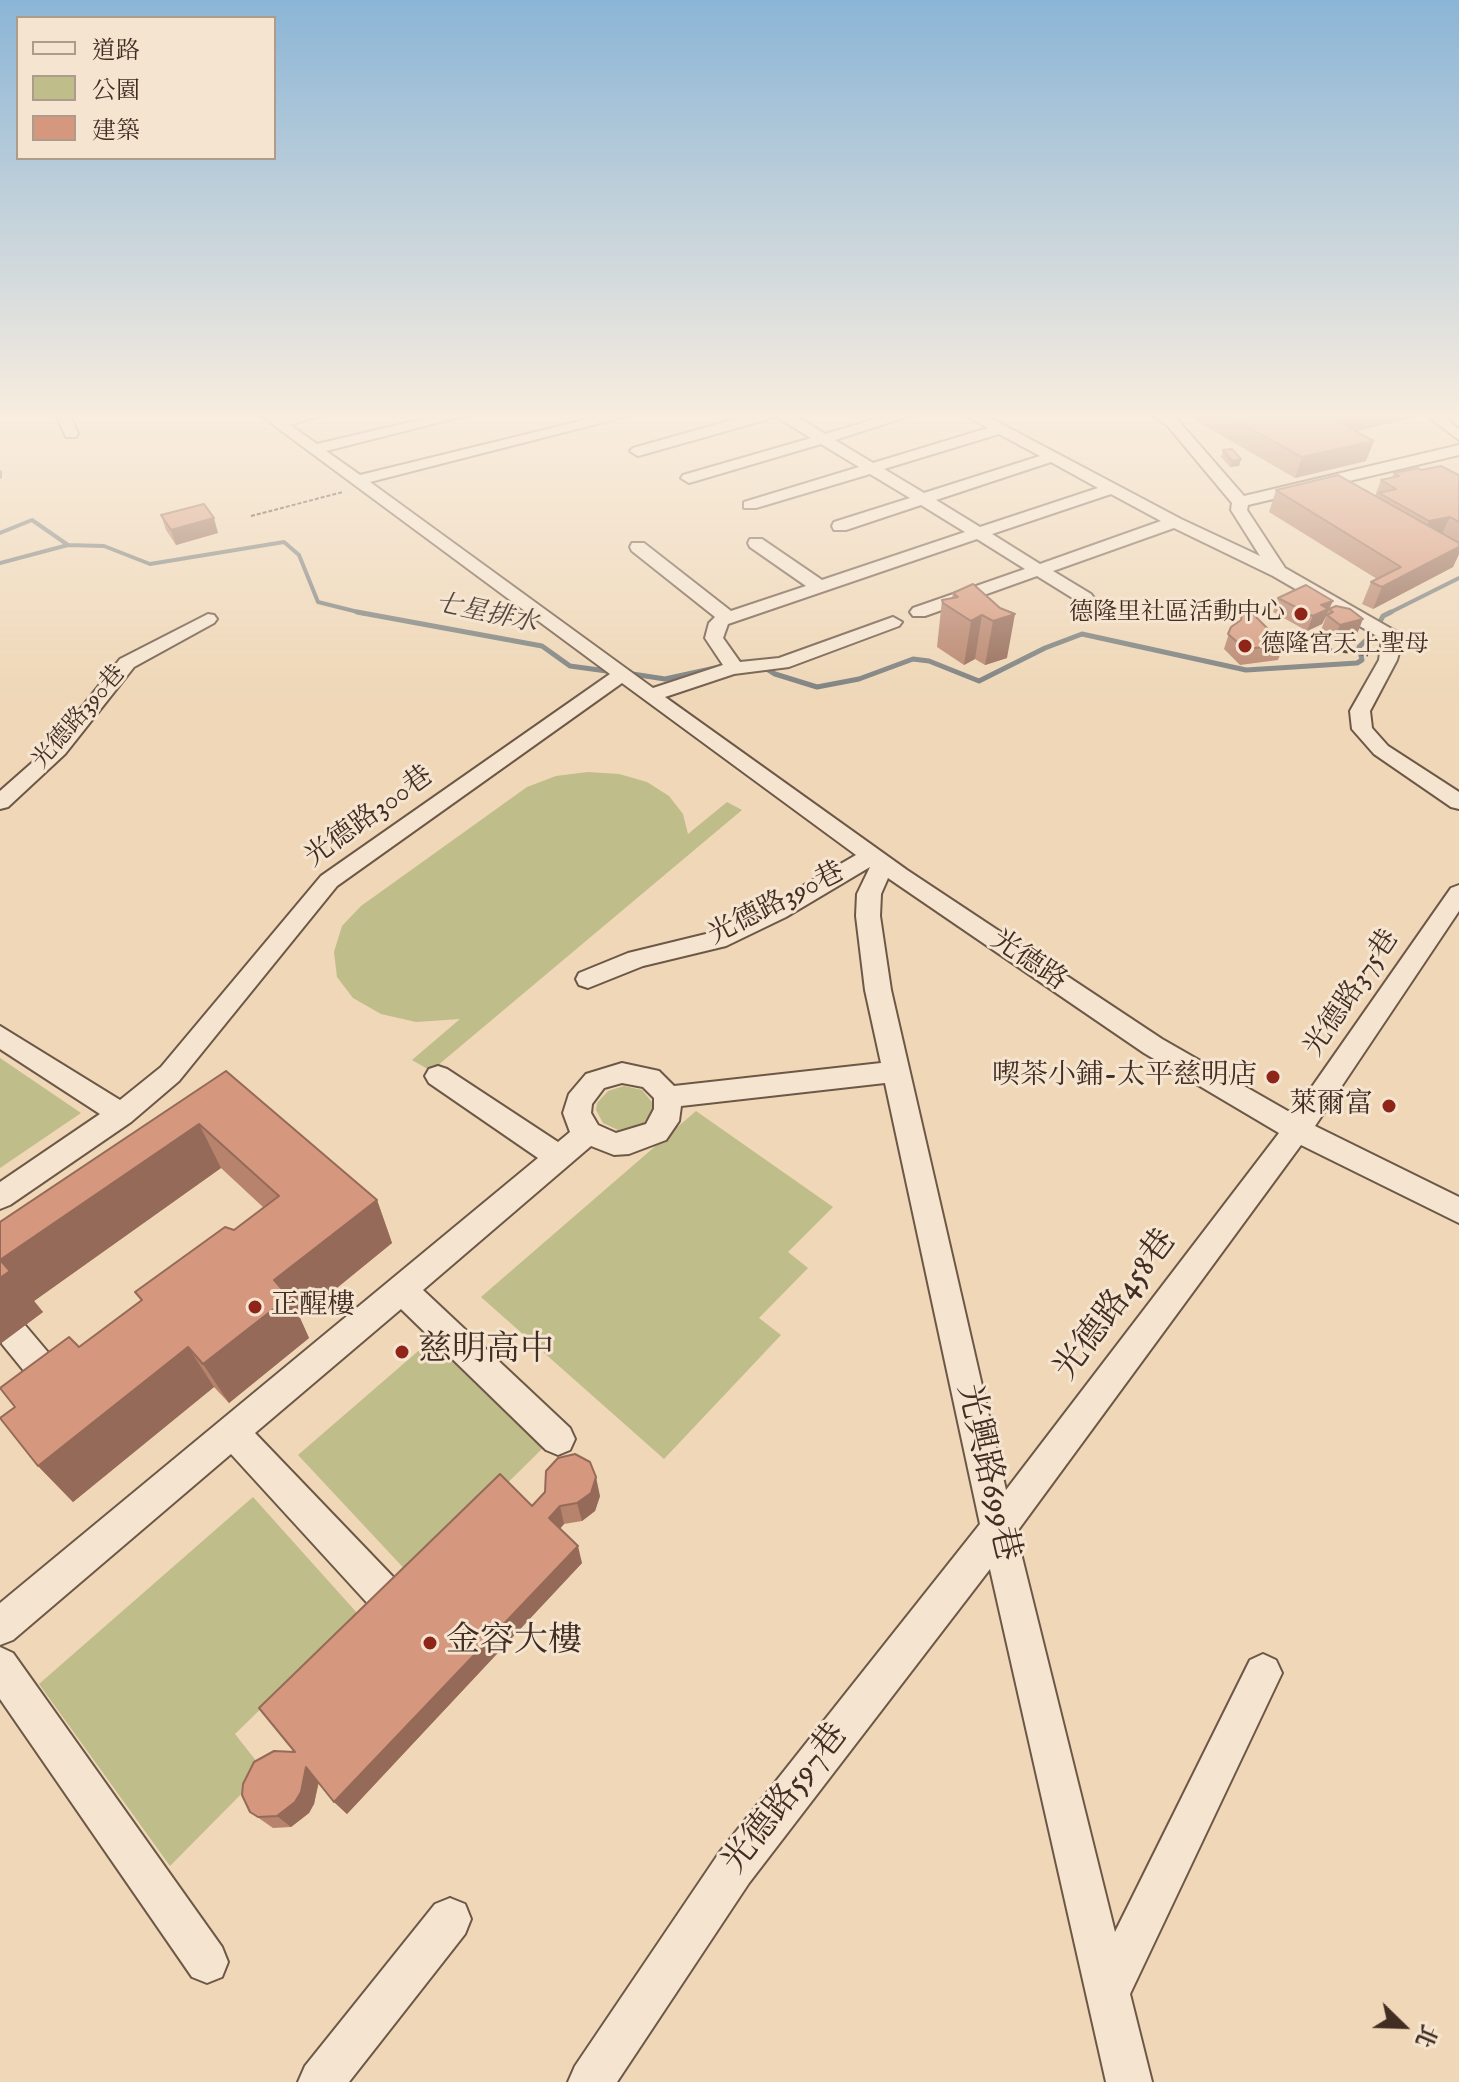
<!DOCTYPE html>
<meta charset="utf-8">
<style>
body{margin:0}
#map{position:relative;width:1459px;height:2082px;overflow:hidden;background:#efd7b7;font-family:"IM FELL English","Noto Serif TC",serif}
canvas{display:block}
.legend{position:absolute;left:16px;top:16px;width:260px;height:144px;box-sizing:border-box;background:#f5e5d0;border:2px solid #ad9b8b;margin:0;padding:10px 14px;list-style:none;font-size:24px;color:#422d23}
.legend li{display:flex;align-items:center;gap:16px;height:40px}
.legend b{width:40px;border:2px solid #ad9b8b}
.north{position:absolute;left:1363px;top:1986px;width:80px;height:80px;-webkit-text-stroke:6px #f5e5d0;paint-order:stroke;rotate:113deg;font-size:22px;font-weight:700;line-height:32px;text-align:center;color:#422d23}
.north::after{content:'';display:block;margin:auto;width:28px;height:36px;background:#422d23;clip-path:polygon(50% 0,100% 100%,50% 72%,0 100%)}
</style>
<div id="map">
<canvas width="1459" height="2082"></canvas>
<ul class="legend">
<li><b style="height:10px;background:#f5e5d0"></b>道路</li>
<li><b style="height:22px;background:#bfbd8a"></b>公園</li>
<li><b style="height:22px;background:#d5987e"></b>建築</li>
</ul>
<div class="north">北</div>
</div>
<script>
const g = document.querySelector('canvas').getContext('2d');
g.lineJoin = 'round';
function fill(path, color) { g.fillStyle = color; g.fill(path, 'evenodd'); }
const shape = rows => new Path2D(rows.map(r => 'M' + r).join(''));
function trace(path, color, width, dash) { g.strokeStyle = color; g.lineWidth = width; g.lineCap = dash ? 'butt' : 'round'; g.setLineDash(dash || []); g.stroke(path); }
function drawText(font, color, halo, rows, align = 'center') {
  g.font = font + ' "IM FELL English","Noto Serif TC",serif'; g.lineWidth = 6; g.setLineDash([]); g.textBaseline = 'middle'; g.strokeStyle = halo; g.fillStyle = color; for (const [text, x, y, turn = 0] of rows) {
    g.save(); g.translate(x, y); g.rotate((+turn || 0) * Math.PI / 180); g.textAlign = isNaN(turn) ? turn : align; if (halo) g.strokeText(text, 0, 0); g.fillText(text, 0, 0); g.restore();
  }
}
const green = shape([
 [588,772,619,774,647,782,669,796,683,814,688,834,727,802,742,810,431,1071,412,1060,460,1019,416,1022,381,1014,353,998,337,977,334,952,342,926,361,906,527,787,556,776],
 [0,1058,81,1113,0,1168],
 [624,1086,642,1090,652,1102,653,1110,644,1123,618,1130,603,1123,596,1110,597,1103,608,1091],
 [696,1111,833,1207,788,1252,808,1268,759,1318,781,1335,664,1459,481,1297],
 [431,1340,545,1446,412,1577,298,1455],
 [253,1497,358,1614,235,1734,264,1771,170,1866,39,1684]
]);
const streamFar1 = shape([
 [0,472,0,477],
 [0,533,32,520,68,545],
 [0,563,68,545,104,546,150,564,284,542,299,555,318,602,366,614],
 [1387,614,1459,578]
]);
const stream = shape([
 [357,612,542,646,570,666,614,672],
 [762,666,775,674,817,687,859,679,913,659,929,661,979,681,1045,648,1082,634,1246,670,1357,663,1362,660,1359,647,1375,631,1383,616,1391,612],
 [626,673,665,679,724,666]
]);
const pathFar1 = shape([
 [251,516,343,492]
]);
const path = shape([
 [1327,649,1368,655]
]);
const minor = shape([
 [55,412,69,412,78,434,76,437,66,437,55,412],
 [256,412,273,412,281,418,305,412,331,412,290,425,317,444,453,412,480,412,326,451,360,475,617,412,643,412,370,482,653,688,723,665,705,638,709,623,715,617,632,551,630,547,632,543,644,543,731,611,806,586,750,547,748,543,750,539,762,539,822,580,965,532,921,505,846,530,834,530,832,526,834,522,910,498,870,474,756,508,744,508,744,502,859,467,821,444,689,483,681,478,683,475,811,438,776,417,638,456,630,451,633,448,760,412,790,412,825,434,899,412,922,412,835,440,873,463,988,428,961,412,979,412,1181,519,1260,556,1231,510,1232,503,1166,424,1146,412,1165,412,1176,418,1244,496,1459,445,1459,455,1248,505,1247,510,1285,568,1397,632,1402,642,1397,660,1370,711,1372,728,1388,746,1459,792,1459,809,1451,807,1374,754,1352,729,1350,711,1379,660,1382,639,1273,576,1174,528,1053,571,1091,594,1094,598,1091,602,1079,602,1037,576,925,616,913,616,910,612,913,608,1025,569,977,539,728,624,723,638,740,662,779,658,893,617,902,622,899,626,789,667,734,674,665,697,907,870,1162,1039,1293,1114,1451,888,1459,885,1459,911,1315,1126,1459,1197,1459,1223,1301,1145,1016,1533,1115,1932,1250,1660,1263,1654,1276,1660,1282,1673,1130,1994,1152,2082,1106,2082,990,1569,749,1883,617,2082,568,2082,575,2066,719,1853,980,1524,885,1083,681,1106,679,1121,666,1140,629,1154,614,1155,591,1146,423,1290,570,1428,575,1439,570,1450,558,1455,546,1450,401,1309,255,1433,396,1580,401,1593,396,1606,383,1611,370,1606,231,1454,13,1640,0,1645,0,1603,538,1158,429,1083,425,1076,429,1069,438,1066,447,1069,558,1142,570,1132,563,1113,569,1094,586,1074,622,1063,659,1071,674,1086,881,1063,865,990,856,916,857,894,870,867,786,917,726,946,643,966,588,988,579,985,576,979,579,973,628,953,710,933,770,905,856,855,622,683,337,886,179,1081,131,1122,10,1205,0,1209,0,1182,100,1114,0,1049,0,1026,120,1100,161,1067,321,876,610,674,256,412],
 [999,434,1040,456,924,493,884,469,999,434],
 [1051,462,1098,488,980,527,936,500,1051,462],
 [1111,494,1161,521,1040,564,992,534,1111,494],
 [888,878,1144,1053,1279,1133,1006,1490,891,990,880,916,881,894,888,878],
 [622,1083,643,1087,654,1098,654,1109,646,1124,616,1133,598,1125,591,1113,592,1104,604,1088,622,1083],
 [1422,412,1438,412,1459,429,1459,440,1422,412],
 [208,614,214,615,217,619,214,623,134,667,65,754,8,807,0,809,0,791,51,746,120,659,208,614],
 [13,1320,24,1324,68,1376,73,1387,68,1398,57,1402,46,1398,2,1344,2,1324,13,1320],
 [0,1647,13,1653,222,1947,228,1962,222,1977,207,1983,192,1977,0,1699,0,1647],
 [450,1898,465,1904,471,1919,465,1934,349,2082,298,2082,305,2066,435,1904,450,1898]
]);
const wall = shape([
 [1176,412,1414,412,1412,418,1356,431,1366,461,1295,478,1186,415,1187,413,1180,414],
 [1223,450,1241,459,1239,466,1230,467,1221,457],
 [1421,470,1459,475,1459,554,1453,567,1373,609,1362,604,1371,582,1377,579,1269,512,1276,490,1375,496,1381,480,1392,477,1394,473],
 [161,515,218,533,176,545,166,530],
 [953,593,1000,608,1007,658,985,665,975,659,964,665,937,647,942,600,952,598],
 [1278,598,1331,608,1357,634,1334,640,1321,630,1326,617,1322,624,1307,631,1273,612],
 [1242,613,1284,645,1278,660,1240,665,1224,649,1231,627,1240,621],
 [226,1071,377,1200,392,1243,300,1318,309,1338,229,1403,214,1387,73,1502,38,1466,15,1407,79,1347,264,1208,221,1168,34,1301,43,1312,0,1344,0,1222],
 [600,1496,595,1511,582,1521,564,1524,560,1529,582,1563,347,1814,334,1802,319,1782,314,1804,309,1813,291,1827,273,1828,250,1812,295,1752,532,1506]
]);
const shadedWall = shape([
 [1359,412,1414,412,1412,418,1328,438,1335,418],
 [1374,441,1366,461,1295,478,1302,457],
 [1241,459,1239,466,1230,467,1232,461],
 [1450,517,1440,538,1420,543,1429,521],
 [214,518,218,533,176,545,171,530],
 [1459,547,1459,554,1453,567,1373,609,1382,587],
 [1333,601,1322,624,1307,631,1313,616,1321,605],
 [1015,614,1007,658,985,665,993,621],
 [982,615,975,659,964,665,971,621],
 [1363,619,1357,634,1334,640,1340,625],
 [199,1124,221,1168,34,1301,43,1312,0,1344,0,1260],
 [377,1200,392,1243,300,1318,309,1338,229,1403,203,1364,274,1280],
 [188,1347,214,1387,73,1502,38,1466],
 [596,1477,600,1496,595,1511,582,1521,577,1503],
 [560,1506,564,1524,553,1536,549,1518],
 [578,1546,582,1563,347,1814,334,1802],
 [306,1767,319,1779,314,1804,309,1813,291,1827,277,1816]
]);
const building = shape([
 [1221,412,1319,412,1374,441,1302,457,1221,412],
 [1324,412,1359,412,1335,418,1324,412],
 [1232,449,1241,459,1232,461,1223,450,1232,449],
 [1441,466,1459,475,1459,522,1450,517,1429,521,1379,493,1396,489,1381,480,1399,476,1394,473,1418,468,1421,470,1441,466],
 [1338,475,1459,543,1459,547,1382,587,1371,582,1401,567,1276,490,1338,475],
 [204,504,214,518,171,530,161,515,204,504],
 [973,584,1000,608,1015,614,993,621,982,615,971,621,943,603,942,600,958,597,953,593,973,584],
 [1306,585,1333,601,1321,605,1328,609,1313,616,1278,598,1306,585],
 [1336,606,1350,609,1363,619,1340,625,1327,615,1333,612,1329,609,1336,606],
 [1250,611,1284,645,1245,649,1228,634,1231,627,1241,620,1242,613,1250,611],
 [226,1071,377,1200,274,1280,289,1297,203,1364,188,1347,38,1466,0,1418,15,1407,0,1388,69,1337,79,1347,142,1300,135,1292,225,1227,234,1230,279,1196,199,1124,0,1260,10,1271,0,1278,0,1222,226,1071],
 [575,1454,590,1462,596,1477,591,1493,577,1503,560,1506,549,1518,578,1546,334,1802,306,1767,301,1792,295,1802,277,1816,258,1817,250,1812,242,1795,243,1784,254,1762,274,1751,295,1752,259,1708,500,1474,532,1506,545,1492,546,1471,558,1458,575,1454]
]);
const markers = [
 [1301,614,8,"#8f2418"],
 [1245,646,8,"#8f2418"],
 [1273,1077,8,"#8f2418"],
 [1389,1106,8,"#8f2418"],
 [255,1307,8,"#8f2418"],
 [402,1352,8,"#8f2418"],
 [430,1643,8,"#8f2418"]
];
const farPoinames = [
 ["德隆里社區活動中心",1285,614],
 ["德隆宮天上聖母",1261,646,"left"]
];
const farStreetnames = [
 ["光德路390巷",80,718,-49]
];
const farWaternames = [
 ["七星排水",486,615,12]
];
const streetNames = [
 ["光德路300巷",370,818,-36],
 ["光德路390巷",777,905,-27],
 ["光德路",1028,962,34],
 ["光德路375巷",1353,994,-56]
];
const poiNames = [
 ["喫茶小鋪-太平慈明店",1257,1077],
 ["萊爾富",1373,1106],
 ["正醒樓",271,1307,"left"]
];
const nearStreetnames = [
 ["光德路458巷",1117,1306,-53],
 ["光興路699巷",986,1473,77],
 ["光德路597巷",787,1800,-52]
];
const nearPoinames = [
 ["慈明高中",418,1352],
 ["金容大樓",446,1643]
];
fill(green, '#bfbd8a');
trace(streamFar1, '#7a7f7e', 4);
trace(stream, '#7a7f7e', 5);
trace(minor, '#6d5848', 4);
trace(pathFar1, '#422d23', 2, [4, 2]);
trace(path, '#422d23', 3, [5, 3]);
fill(minor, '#f5e5d0');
fill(wall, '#b7836c');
fill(shadedWall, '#956a58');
fill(building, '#d5987e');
trace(building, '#956a58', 2);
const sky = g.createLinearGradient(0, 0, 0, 704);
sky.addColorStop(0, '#8bb5d6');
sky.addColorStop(0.59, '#f8eddf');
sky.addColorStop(1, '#f8eddf00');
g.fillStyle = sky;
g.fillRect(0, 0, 1459, 704);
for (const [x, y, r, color] of markers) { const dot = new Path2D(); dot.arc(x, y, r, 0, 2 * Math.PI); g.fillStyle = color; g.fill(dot); trace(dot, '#f5e5d0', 3); }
drawText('24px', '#422d23', '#f5e5d0', farPoinames, 'right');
drawText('24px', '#422d23', '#f5e5d0', farStreetnames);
drawText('italic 26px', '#554841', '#f5e5d0', farWaternames);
drawText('28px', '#422d23', '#f5e5d0', streetNames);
drawText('28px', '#422d23', '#f5e5d0', poiNames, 'right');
drawText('34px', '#422d23', '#f5e5d0', nearStreetnames);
drawText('34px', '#422d23', '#f5e5d0', nearPoinames, 'left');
</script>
